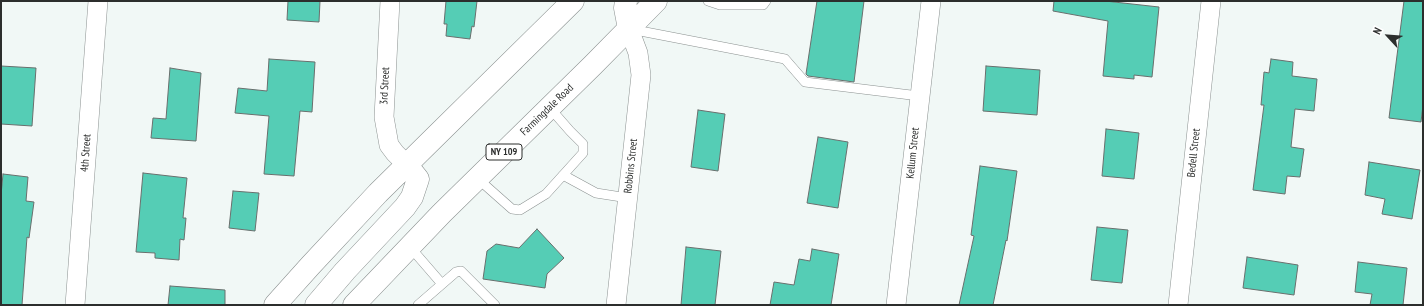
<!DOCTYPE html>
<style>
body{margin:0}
#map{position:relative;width:1424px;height:306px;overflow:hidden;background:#f1f8f6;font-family:"PT Sans Narrow",sans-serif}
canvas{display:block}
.frame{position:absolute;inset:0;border:2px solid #2c2e2d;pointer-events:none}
.north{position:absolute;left:1368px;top:16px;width:40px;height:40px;-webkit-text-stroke:3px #fff;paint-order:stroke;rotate:296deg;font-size:11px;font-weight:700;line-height:16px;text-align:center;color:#2c2e2d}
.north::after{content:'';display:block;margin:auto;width:14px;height:18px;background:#2c2e2d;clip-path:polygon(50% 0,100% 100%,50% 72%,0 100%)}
</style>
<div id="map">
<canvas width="1424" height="306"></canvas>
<div class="frame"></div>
<div class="north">N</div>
</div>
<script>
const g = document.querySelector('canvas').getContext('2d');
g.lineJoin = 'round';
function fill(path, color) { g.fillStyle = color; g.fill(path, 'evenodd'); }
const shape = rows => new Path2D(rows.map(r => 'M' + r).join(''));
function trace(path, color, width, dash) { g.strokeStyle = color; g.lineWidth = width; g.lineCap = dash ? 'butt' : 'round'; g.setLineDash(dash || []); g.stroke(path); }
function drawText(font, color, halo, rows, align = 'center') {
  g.font = font + ' "PT Sans Narrow",sans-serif'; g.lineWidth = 3.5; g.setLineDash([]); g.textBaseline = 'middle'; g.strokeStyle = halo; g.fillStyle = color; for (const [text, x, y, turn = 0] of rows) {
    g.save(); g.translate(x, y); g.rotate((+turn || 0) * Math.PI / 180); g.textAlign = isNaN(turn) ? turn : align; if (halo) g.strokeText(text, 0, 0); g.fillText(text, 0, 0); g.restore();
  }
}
const building = shape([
 [288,1,320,1,319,22,287,20,288,1],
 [446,1,477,1,474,27,472,26,470,39,446,36,447,24,444,24,446,1],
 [817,1,864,1,854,82,808,76,806,74,817,1],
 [1054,1,1105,1,1159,7,1152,77,1134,75,1134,79,1103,76,1108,21,1053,11,1054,1],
 [1404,1,1423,1,1423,105,1421,122,1389,118,1404,1],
 [269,59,315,62,312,112,300,111,294,176,264,174,269,116,235,113,238,88,267,91,269,59],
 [1271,59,1293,62,1292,76,1317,79,1314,111,1295,109,1291,147,1304,149,1300,177,1287,176,1285,194,1253,190,1264,105,1261,105,1264,72,1269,73,1271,59],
 [1,66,36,68,32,126,1,124,1,66],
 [986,66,1040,70,1037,115,983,111,986,66],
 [170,68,201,73,196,141,151,138,153,118,166,119,170,68],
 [698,110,725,114,718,171,691,167,698,110],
 [1106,129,1139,133,1134,179,1102,176,1106,129],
 [818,137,848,142,838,208,807,203,818,137],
 [1369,162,1420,170,1412,219,1382,214,1385,199,1365,195,1369,162],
 [980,166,1017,171,1007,241,1006,240,993,305,959,305,974,236,971,235,980,166],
 [143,173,187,178,183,218,186,218,184,240,180,239,179,260,155,258,155,253,136,252,143,173],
 [3,174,28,177,26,201,34,202,29,238,27,237,22,305,1,305,1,195,3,174],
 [233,191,259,193,255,231,229,228,233,191],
 [1097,227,1128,230,1122,283,1091,280,1097,227],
 [537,229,564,258,547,274,545,288,483,279,487,251,496,244,519,248,537,229],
 [686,247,721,251,715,305,681,305,686,247],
 [812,249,839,254,831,305,770,305,774,282,794,285,799,259,810,261,812,249],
 [1247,257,1298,265,1294,295,1243,288,1247,257],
 [1358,262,1407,268,1403,305,1370,305,1372,294,1355,292,1358,262],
 [170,286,225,290,225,305,168,305,170,286]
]);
const service = shape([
 [708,1,720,5,763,5,766,1],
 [630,29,785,59,805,82,919,96],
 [563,175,596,193,628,198],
 [477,178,512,209,520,210,546,194,583,153,583,144,570,131,549,107],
 [410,247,442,284],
 [418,305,456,272,461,271,495,305]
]);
const minor = shape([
 [390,1,384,117,389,145,395,153,406,164],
 [75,305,98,1],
 [616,305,641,75,638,53,629,29],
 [896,305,931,1],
 [1178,305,1211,1]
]);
const primary = shape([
 [626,1,625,8,629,29],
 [275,305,310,266,378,193,573,1],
 [316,305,345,271,405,207,412,197,418,179,406,164],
 [354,305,442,213,593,65,656,1]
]);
const shields = [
 [504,152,36]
];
const shieldNames = [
 ["NY 109",504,152]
];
const streetNames = [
 ["3rd Street",385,86,-87],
 ["Farmingdale Road",547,110,-44],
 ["4th Street",86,153,-86],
 ["Kellum Street",913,153,-84],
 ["Bedell Street",1194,153,-84],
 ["Robbins Street",631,166,-84]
];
fill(building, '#55cdb5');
trace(building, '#696f6d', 1);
trace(service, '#8b9190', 10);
trace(minor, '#8b9190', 20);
trace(primary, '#8b9190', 23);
trace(service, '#fff', 9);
trace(minor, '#fff', 19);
trace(primary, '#fff', 22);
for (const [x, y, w] of shields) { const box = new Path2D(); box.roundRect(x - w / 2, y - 8, w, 16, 3); g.fillStyle = '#fff'; g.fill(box); trace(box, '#2c2e2d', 1); }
drawText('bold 10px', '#2c2e2d', null, shieldNames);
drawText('11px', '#2c2e2d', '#fff', streetNames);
</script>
